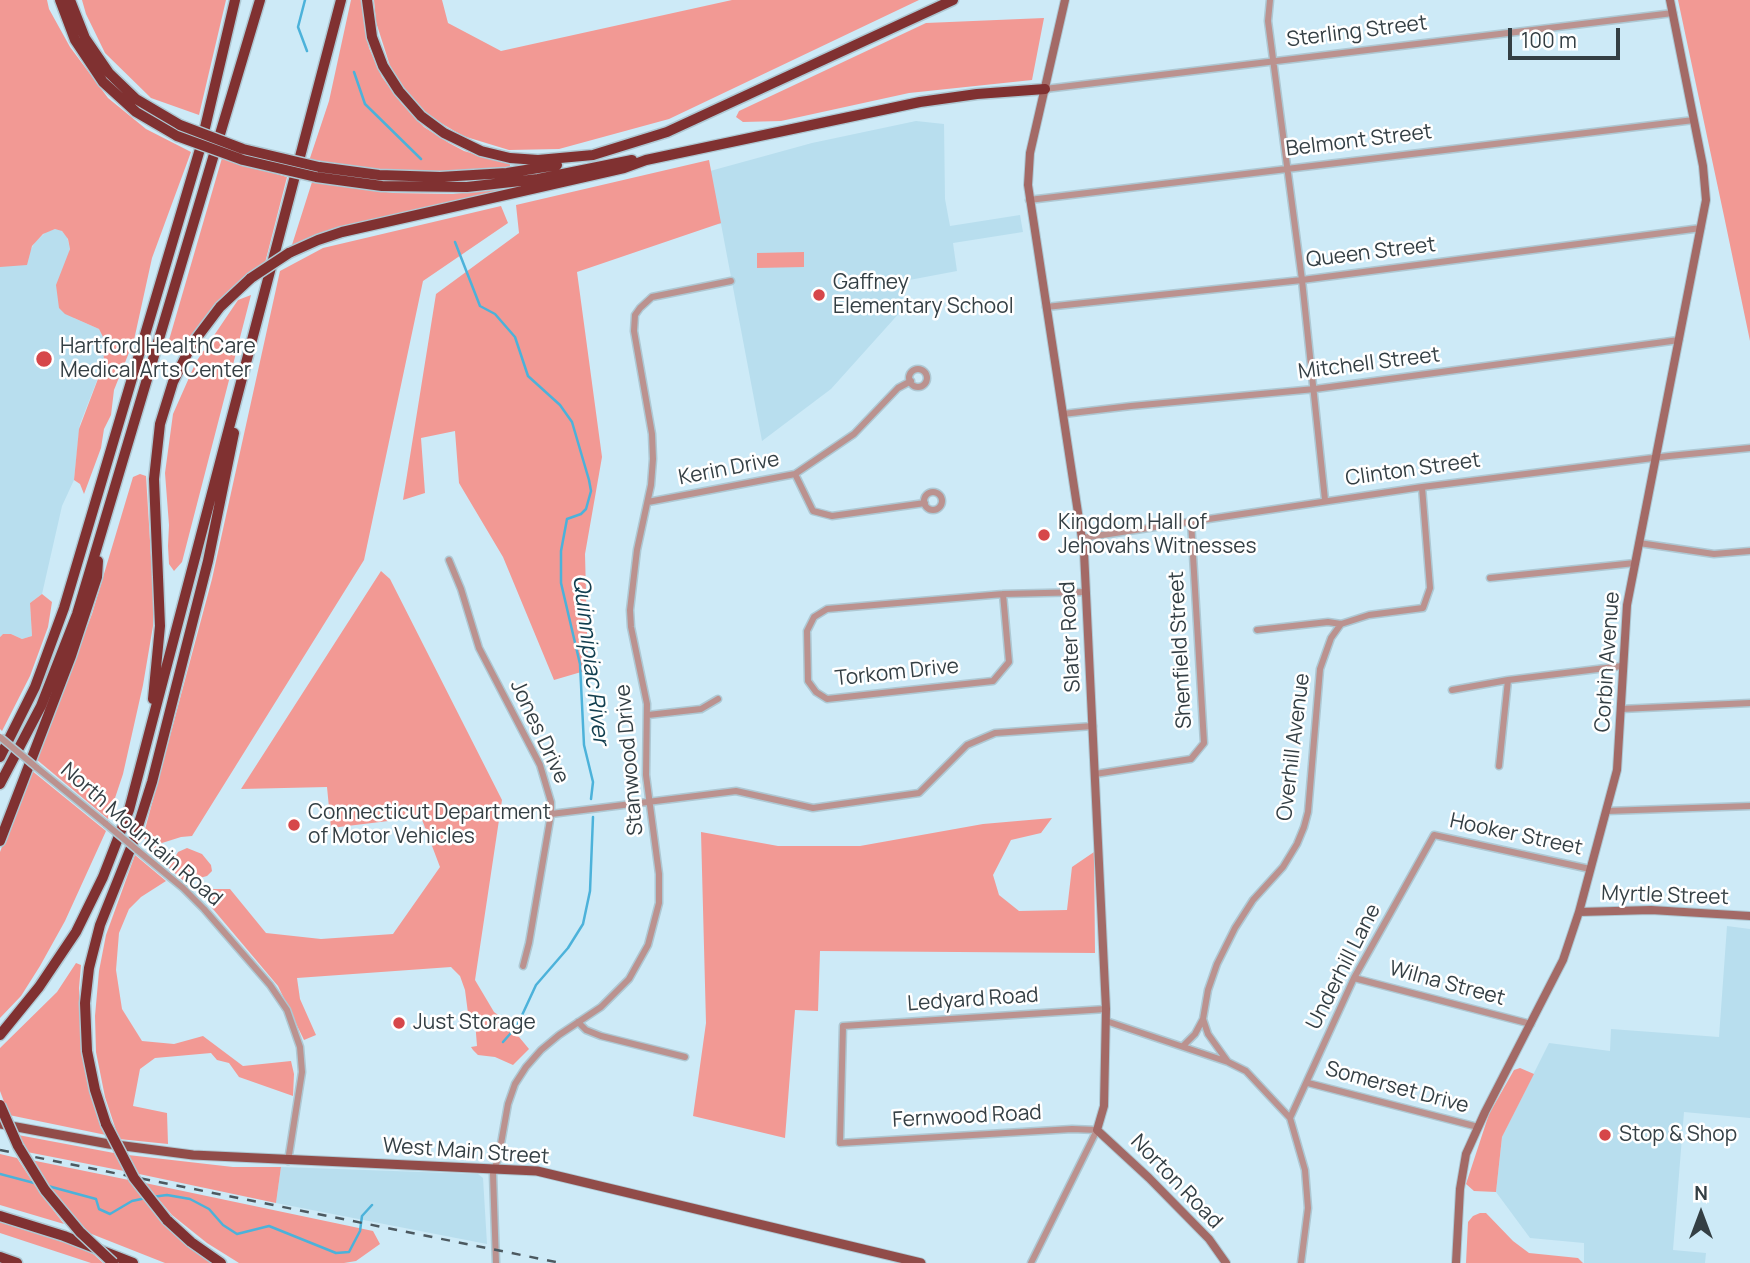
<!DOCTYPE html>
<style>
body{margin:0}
#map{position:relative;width:1750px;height:1263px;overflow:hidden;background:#cdeaf7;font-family:Manrope,sans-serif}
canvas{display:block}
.north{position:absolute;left:1666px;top:1179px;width:70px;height:70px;-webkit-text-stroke:5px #fff;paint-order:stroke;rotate:0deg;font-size:19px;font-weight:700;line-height:28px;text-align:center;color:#343f44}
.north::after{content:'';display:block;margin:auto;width:24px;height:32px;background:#343f44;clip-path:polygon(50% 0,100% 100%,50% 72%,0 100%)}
.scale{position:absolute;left:1508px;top:28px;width:112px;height:32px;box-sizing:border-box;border:4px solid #343f44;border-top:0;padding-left:9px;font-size:21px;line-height:24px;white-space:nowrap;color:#343f44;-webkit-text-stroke:5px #fff;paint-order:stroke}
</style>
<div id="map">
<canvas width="1750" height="1263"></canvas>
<div class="north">N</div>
<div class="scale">100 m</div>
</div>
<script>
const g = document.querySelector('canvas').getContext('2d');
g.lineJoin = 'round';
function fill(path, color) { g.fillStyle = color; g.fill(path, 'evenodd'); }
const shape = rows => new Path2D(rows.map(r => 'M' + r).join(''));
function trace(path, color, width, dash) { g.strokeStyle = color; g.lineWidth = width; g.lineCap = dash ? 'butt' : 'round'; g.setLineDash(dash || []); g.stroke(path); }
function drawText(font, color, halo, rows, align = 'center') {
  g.font = font + ' Manrope,sans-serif'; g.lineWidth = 5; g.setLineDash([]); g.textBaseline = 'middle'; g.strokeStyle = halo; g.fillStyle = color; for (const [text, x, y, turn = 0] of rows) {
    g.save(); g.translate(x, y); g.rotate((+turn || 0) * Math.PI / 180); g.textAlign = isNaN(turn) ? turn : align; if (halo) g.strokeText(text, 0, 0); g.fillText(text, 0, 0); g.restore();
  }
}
const built = shape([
 [916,121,944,124,945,199,950,226,1020,215,1023,232,953,243,957,271,904,281,902,310,831,389,762,441,721,224,594,234,681,179,812,143],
 [55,229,61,230,67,237,70,248,68,258,74,318,99,329,103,337,105,360,80,424,74,480,62,506,42,594,30,603,32,636,22,639,11,634,3,634,0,637,0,266,30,251,35,242,46,232],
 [1727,926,1750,929,1750,1118,1684,1112,1673,1250,1706,1253,1705,1263,1584,1263,1584,1243,1530,1238,1496,1192,1502,1137,1549,1043,1610,1051,1611,1029,1719,1037],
 [281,1167,478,1174,483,1178,487,1244,276,1203]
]);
const green = shape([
 [0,0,47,0,49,9,70,47,108,98,146,129,191,152,152,258,134,340,114,390,111,415,104,429,101,448,84,494,80,484,74,480,79,429,104,363,103,337,99,329,65,314,59,308,56,285,70,249,68,239,62,231,55,229,43,234,32,246,27,265,0,267],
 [82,0,226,0,199,115,151,98,105,53,86,14],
 [351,0,362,0,369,48,382,77,402,104,424,127,449,143,464,151,510,164,510,167,439,172,409,172,358,168,309,161,329,101],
 [374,0,442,0,448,23,501,51,732,0,919,0,669,119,559,149,509,150,463,136,422,112,392,72,376,22],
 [1678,0,1750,0,1750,341,1724,216],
 [1044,18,1032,80,909,93,781,121,743,122,736,117,739,111,926,23],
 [222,158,287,177,265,263,183,352,167,347],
 [709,160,721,223,577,272,602,457,585,554,588,670,554,680,503,557,459,483,455,431,421,438,425,493,403,500,436,294,519,233,516,205],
 [312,182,393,193,453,194,514,187,514,189,345,226,313,236,291,248],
 [501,206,508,223,423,281,364,560,192,836,181,837,162,843,154,849,143,837,212,579,280,271,323,248],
 [804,252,804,267,757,268,757,253],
 [251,295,182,562,174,571,169,564,168,546,169,525,165,473,173,414,196,362,238,300],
 [140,474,146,476,153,589,153,626,143,685,123,774,108,819,36,759,92,614,133,477],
 [381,571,390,579,502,800,475,980,494,1012,505,1020,529,1049,513,1065,495,1057,478,1055,473,1050,471,1047,477,1046,475,1021,469,1021,465,990,460,976,451,967,297,978,300,999,316,1035,304,1040,278,986,202,896,213,889,230,889,266,933,321,939,393,934,440,867,421,817,331,828,327,787,241,789],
 [42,594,52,602,48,627,30,676,2,731,0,729,0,637,3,634,11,634,22,639,32,636,30,603],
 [31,770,106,831,65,921,40,966,21,996,0,1018,0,852],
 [1052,818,1041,833,1011,840,993,875,999,895,1019,911,1067,910,1072,867,1094,852,1095,953,820,951,818,1011,795,1010,785,1138,693,1116,706,1023,701,832,778,846,860,846,983,824],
 [187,848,202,854,211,865,212,871,207,876,185,882,169,868,178,852],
 [135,855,166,881,141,897,129,909,119,933,116,970,122,1009,142,1041,174,1044,203,1036,243,1066,291,1061,294,1074,293,1096,239,1077,229,1063,217,1060,211,1053,155,1058,140,1069,133,1106,167,1113,168,1144,119,1139,105,1097,96,1052,95,1016,99,971,106,935],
 [76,963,81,965,79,988,82,1052,95,1107,106,1135,9,1115,0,1091,0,1048,57,992],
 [1520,1068,1534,1074,1502,1137,1496,1192,1474,1191,1466,1184,1489,1114,1514,1070],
 [18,1135,114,1153,124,1171,27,1152],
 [0,1154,17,1158,40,1193,64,1224,0,1205],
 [128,1155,233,1167,281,1167,276,1203,139,1174],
 [31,1160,129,1180,145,1200,172,1229,214,1263,165,1263,84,1231,64,1207],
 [145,1183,373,1231,380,1244,356,1261,344,1263,239,1263,207,1243,172,1215],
 [1480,1213,1486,1213,1513,1241,1529,1253,1578,1258,1583,1263,1466,1263,1468,1222,1473,1216],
 [0,1221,90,1251,103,1263,91,1263,0,1233]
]);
const stream = shape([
 [305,0,298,27,307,51],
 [354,72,365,104,421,159],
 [455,242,480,306,495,314,515,337,528,376,560,405,572,422,589,480,591,491,586,509,581,514,567,519,561,551,561,583,580,664,584,745,593,782,591,799],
 [503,1042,517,1026,536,985,568,948,583,924,590,891,593,817],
 [0,1174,38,1184],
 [48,1186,96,1199,99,1209,110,1214,132,1201,146,1198],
 [152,1197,167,1195,190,1199,209,1209,223,1225,237,1234,269,1226,336,1253,349,1252,360,1231,362,1216,372,1205]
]);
const street = shape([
 [1270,0,1268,21,1302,280,1325,500],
 [1045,89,1673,13],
 [1029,200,1694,120],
 [1046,307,1302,280,1701,228],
 '909 378a9 9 0 1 1 18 0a9 9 0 1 1-18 0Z',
 [1063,414,1131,406,1315,389,1679,340],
 [795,474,813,511,832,516,925,503],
 '924 501a9 9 0 1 1 18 0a9 9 0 1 1-18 0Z',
 [648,502,795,474,854,434,898,388,911,381],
 [1082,538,1422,487,1669,456,1750,448],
 [1639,543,1714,554,1750,551],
 [449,560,461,589,479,648,540,765,551,802,551,814,529,943,523,966],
 [1490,578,1635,563],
 [1003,594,1009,662,993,681,827,699,816,692,808,681,807,631,814,617,827,609,1003,594],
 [1003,594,1086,592],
 [1257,630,1328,622,1341,624,1369,615,1423,608,1430,588,1422,487],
 [1452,690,1508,680,1622,666],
 [1621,709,1750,703],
 [648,715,701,709,718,699],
 [1499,766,1508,680],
 [36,767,106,824],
 [1095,774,1191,759,1204,743,1191,521],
 [1607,811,1750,806],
 [551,814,736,791,813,808,919,793,967,745,995,733,1093,726],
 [137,850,183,888,204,909,270,985,287,1010,300,1047,302,1072,288,1161],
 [1354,978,1531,1024],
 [1203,1019,1208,1034,1228,1062],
 [1106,1021,1228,1062,1246,1071,1290,1118,1305,1170,1308,1208,1301,1263],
 [578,1022,586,1030,601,1036,685,1057],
 [1183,1046,1195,1034,1203,1019,1208,990,1217,964,1235,928,1253,900,1283,867,1297,844,1304,827,1308,812,1320,669,1331,638,1341,624],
 [1308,1083,1478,1127],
 [1290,1118,1354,978,1434,835,1590,869],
 [496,1263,493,1174,499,1155,508,1104,515,1084,526,1067,541,1050,559,1035,601,1007,629,979,648,945,659,903,659,874,646,775,647,704,631,627,630,610,637,550,651,485,653,459,652,434,634,331,635,315,640,308,652,297,731,281],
 [1031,1263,1097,1130,1072,1129,840,1143,843,1026,1106,1009]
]);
const secondary = shape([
 [1065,0,1030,153,1028,185,1084,552,1106,1009,1104,1106,1097,1130,1149,1178,1209,1239,1226,1263],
 [1579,912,1651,910,1750,916],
 [1456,1263,1460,1189,1466,1154,1485,1112,1563,960,1579,912,1617,770,1627,605,1706,200,1703,166,1670,0]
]);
const primary = shape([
 [0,1124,109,1144,193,1155,537,1171,921,1263]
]);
const highway = shape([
 [60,0,75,40,103,82,136,112,177,136],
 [70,0,85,38,109,73,136,99,180,125],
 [367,0,372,37,383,66,399,91,421,116,444,133,481,151,510,158,538,160,593,155,667,132,953,0],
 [319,167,379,175,440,177,507,173,557,165],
 [316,177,382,186,467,187,538,179,632,160],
 [289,253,318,240,342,232,624,168,646,160,920,102,977,94,1045,89],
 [153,699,160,626,154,479,160,424,173,382,192,344,220,307,251,278],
 [0,757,35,687,64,608,200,149,235,0],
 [0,784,41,706,77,614,260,0],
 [0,841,71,656,97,577,98,561],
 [0,1035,39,987,76,932,103,877,129,810,341,0],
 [106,1124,95,1090,87,1051,85,1003,89,968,100,925,132,845,152,782,208,561,234,433],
 [0,1216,64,1236,133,1263],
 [167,1220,191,1242,221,1263],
 [0,1257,17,1263]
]);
const rail = shape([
 [0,1150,561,1263]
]);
const streetBridge = shape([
 [0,737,36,767],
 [106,824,137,850]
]);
const highwayBridge = shape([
 [180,125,243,149,319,167],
 [177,136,243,160,316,177],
 [251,278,289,253],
 [0,1105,18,1146,45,1190,80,1232,113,1263],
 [106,1124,134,1178,167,1220]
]);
const markers = [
 [819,295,7,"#d6474a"],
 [44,359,9,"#d6474a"],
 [1044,535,7,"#d6474a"],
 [294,825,7,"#d6474a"],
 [399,1023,7,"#d6474a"],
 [1605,1135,7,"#d6474a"]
];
const streetNames = [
 ["Sterling Street",1357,32,-7],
 ["Belmont Street",1359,141,-7],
 ["Queen Street",1371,253,-7],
 ["Mitchell Street",1369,364,-7],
 ["Kerin Drive",729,469,-11],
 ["Clinton Street",1413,470,-8],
 ["Slater Road",1071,637,-93],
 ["Shenfield Street",1181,650,-93],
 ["Corbin Avenue",1608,662,-86],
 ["Torkom Drive",897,673,-6],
 ["Jones Drive",539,732,65],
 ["Overhill Avenue",1294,747,-83],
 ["Stanwood Drive",630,760,-95],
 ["North Mountain Road",141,835,41],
 ["Hooker Street",1516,835,12],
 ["Myrtle Street",1665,896,2],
 ["Underhill Lane",1344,967,-63],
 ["Wilna Street",1447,984,15],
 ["Ledyard Road",973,1000,-4],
 ["Somerset Drive",1397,1088,15],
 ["Fernwood Road",967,1117,-3],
 ["West Main Street",466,1152,4],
 ["Norton Road",1176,1182,46]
];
const poiNames = [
 ["Gaffney",833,283],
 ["Elementary School",833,307],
 ["Hartford HealthCare",60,347],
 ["Medical Arts Center",60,371],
 ["Kingdom Hall of",1058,523],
 ["Jehovahs Witnesses",1058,547],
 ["Connecticut Department",308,813],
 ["of Motor Vehicles",308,837],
 ["Just Storage",413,1023],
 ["Stop & Shop",1619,1135]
];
const waterNames = [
 ["Quinnipiac River",590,660,83]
];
fill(built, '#b8deee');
fill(green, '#f29994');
trace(stream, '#4cb2da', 2.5);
trace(street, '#aec8d3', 9);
trace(secondary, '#aec8d3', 10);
trace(primary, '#aec8d3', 11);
trace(highway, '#aec8d3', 13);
trace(street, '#bb928f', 6);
trace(secondary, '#a36a66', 8);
trace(primary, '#914c49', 9);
trace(highway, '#803131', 10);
trace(rail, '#4c5960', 2.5, [9, 9]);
trace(streetBridge, '#aec8d3', 9, []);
trace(highwayBridge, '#aec8d3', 13, []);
trace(streetBridge, '#bb928f', 6);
trace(highwayBridge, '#803131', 10);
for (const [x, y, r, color] of markers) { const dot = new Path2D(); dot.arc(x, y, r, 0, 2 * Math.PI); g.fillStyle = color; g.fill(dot); trace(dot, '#fff', 2.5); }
drawText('21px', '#343f44', '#fff', streetNames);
drawText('21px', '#343f44', '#fff', poiNames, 'left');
drawText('italic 23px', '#113e4f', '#fff', waterNames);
</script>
